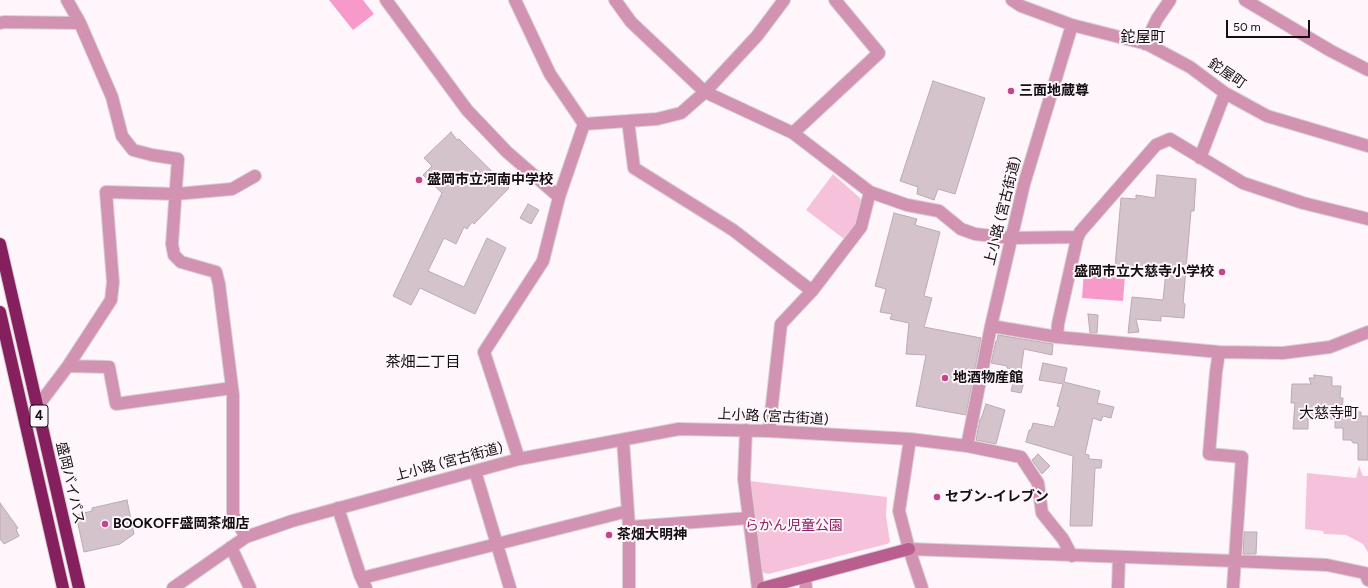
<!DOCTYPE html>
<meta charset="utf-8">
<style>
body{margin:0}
#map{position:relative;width:1368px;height:588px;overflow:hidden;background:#fef6fa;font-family:Figtree,sans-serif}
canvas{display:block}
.scale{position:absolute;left:1226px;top:20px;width:84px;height:18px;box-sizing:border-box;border:2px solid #140e11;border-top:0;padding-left:5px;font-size:12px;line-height:14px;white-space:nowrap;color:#140e11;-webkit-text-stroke:3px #fef6fa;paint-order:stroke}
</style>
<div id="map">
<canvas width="1368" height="588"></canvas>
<div class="scale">50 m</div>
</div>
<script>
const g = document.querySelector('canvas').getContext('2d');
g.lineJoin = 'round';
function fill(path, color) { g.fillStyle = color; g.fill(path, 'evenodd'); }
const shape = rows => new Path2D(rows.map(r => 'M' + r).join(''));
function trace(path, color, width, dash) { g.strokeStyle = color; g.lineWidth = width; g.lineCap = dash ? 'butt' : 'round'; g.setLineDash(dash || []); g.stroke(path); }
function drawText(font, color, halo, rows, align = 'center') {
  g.font = font + ' Figtree,"Noto Sans JP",sans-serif'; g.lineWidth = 4; g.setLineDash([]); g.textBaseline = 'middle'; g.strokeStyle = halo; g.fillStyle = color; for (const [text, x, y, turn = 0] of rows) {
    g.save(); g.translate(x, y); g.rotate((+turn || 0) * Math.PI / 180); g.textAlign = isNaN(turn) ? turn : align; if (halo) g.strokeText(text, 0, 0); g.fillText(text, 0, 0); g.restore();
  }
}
const green = shape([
 [833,174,860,198,862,204,855,225,844,239,806,210],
 [1359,466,1363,476,1368,476,1368,552,1363,544,1346,535,1324,534,1323,531,1305,529,1307,473,1356,478],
 [749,481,887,497,886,516,890,542,887,544,768,574,759,571]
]);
const water = shape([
 [329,0,363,0,374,14,353,30],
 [1084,271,1125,275,1123,301,1082,298]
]);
const building = shape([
 [933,81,985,98,955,194,938,189,934,200,917,194,918,187,900,181,933,81],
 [451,132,457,140,459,139,509,188,474,224,472,222,467,229,464,227,456,244,444,238,428,271,464,287,487,238,506,248,475,314,420,288,411,305,393,296,442,193,423,175,432,166,424,158,451,132],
 [1157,175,1196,179,1194,211,1191,211,1183,303,1185,304,1184,318,1161,316,1161,321,1136,319,1139,332,1128,333,1132,297,1163,300,1166,271,1115,267,1121,198,1136,199,1136,195,1155,198,1157,175],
 [528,204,539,210,531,224,520,218,528,204],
 [894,213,917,219,915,225,940,232,924,296,932,298,924,327,981,338,966,415,916,406,926,355,906,354,909,323,890,319,892,314,880,312,886,289,875,286,894,213],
 [1088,314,1098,315,1097,333,1090,333,1088,314],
 [998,335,1053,344,1052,355,1024,349,1021,370,1007,368,1007,366,991,363,996,341,997,341,998,335],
 [1043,363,1067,368,1064,382,1100,391,1097,403,1114,407,1111,418,1103,416,1101,421,1093,418,1085,454,1089,455,1089,459,1102,460,1101,468,1095,468,1092,526,1070,526,1073,456,1026,442,1029,430,1031,430,1033,423,1054,427,1060,407,1057,406,1063,384,1039,380,1043,363],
 [1314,375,1332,377,1332,386,1341,386,1340,398,1343,398,1342,412,1361,412,1361,416,1368,416,1368,460,1358,460,1358,443,1353,443,1351,440,1343,440,1343,428,1335,428,1335,419,1308,418,1308,429,1293,429,1295,403,1291,403,1292,384,1311,384,1309,378,1314,378,1314,375],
 [1014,380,1024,382,1021,393,1011,391,1014,380],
 [986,404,1005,410,996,444,976,440,980,419,981,419,986,404],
 [1038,454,1050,466,1042,474,1032,460,1038,454],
 [127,500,134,534,120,544,84,552,76,515,92,511,92,508,127,500],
 [0,503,18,528,16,529,19,536,4,544,0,539,0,503],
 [1244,532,1257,532,1256,554,1243,554,1244,532]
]);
const street = shape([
 [67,0,80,23,112,97,122,136,133,150,152,155,178,159,172,244,174,255,181,262,216,272,219,284,233,395,233,515,246,537],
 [386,0,467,110,507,152,559,197],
 [515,0,550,74,584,124],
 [615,0,631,22,705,92,793,133,870,192,861,227,812,291,781,324,769,431],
 [1012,0,1021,6,1072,25,1147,44,1190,67,1225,93,1267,116,1368,146],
 [1245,0,1331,51,1368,70],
 [0,23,4,22,80,23],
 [1145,44,1157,19,1170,0],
 [628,121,634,168,733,230,812,291],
 [584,124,657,119,681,113,705,92,757,36,784,0],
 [793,133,879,53,835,0],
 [1200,158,1225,93],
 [870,192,907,205,939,211,961,229,975,234,1011,238,1078,237],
 [991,326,1057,337,1219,352,1283,353,1330,347,1368,332],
 [1057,337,1058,324,1077,239,1080,232,1156,145,1170,139,1243,183,1303,203,1368,219],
 [1219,352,1216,372,1209,454,1242,457,1233,588],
 [68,366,109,367,116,404,232,388],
 [37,407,68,366,111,300,113,282,106,192,176,194,232,189,255,176],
 [746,430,744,479,758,588],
 [910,439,899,511,909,549,922,588],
 [623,440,629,527,629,588],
 [967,446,991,326,1024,184,1072,25],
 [519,459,484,352,543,261,559,197,584,124],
 [475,471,510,588],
 [338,508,360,575,366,588],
 [629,527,749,518],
 [231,547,250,588],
 [909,549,1235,561,1327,565,1365,573,1368,580],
 [805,577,806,588],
 [362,578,628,511],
 [173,588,246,537,292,521,519,459,679,429,769,431,910,439,967,446,1021,457,1038,483,1042,513,1063,539,1072,556],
 [1118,588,1119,557]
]);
const secondary = shape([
 [763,588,909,549]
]);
const highway = shape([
 [0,244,79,588],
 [0,312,63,588]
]);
const markers = [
 [1011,91,4,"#c4448e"],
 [419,180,4,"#c4448e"],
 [1222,272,4,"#c4448e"],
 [945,378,4,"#c4448e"],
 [937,497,4,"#c4448e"],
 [105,524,4,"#c4448e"],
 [609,535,4,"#c4448e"]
];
const shields = [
 [39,416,18]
];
const shieldNames = [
 ["4",39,416]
];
const streetNames = [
 ["鉈屋町",1227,74,34],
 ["上小路 (宮古街道)",1003,211,-76],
 ["上小路 (宮古街道)",773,417,3],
 ["上小路 (宮古街道)",449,462,-15],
 ["盛岡バイパス",70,483,77]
];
const poiNames = [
 ["三面地蔵尊",1019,91],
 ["盛岡市立河南中学校",427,180],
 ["盛岡市立大慈寺小学校",1214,272,"right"],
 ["地酒物産館",953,378],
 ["セブン-イレブン",945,497],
 ["BOOKOFF盛岡茶畑店",113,524],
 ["茶畑大明神",617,535]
];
const parkNames = [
 ["らかん児童公園",794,526]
];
const neighbourhoodNames = [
 ["鉈屋町",1143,38],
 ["茶畑二丁目",423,363],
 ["大慈寺町",1329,414]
];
fill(green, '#f6c2db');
fill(water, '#f799c9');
fill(building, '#d5c3cb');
trace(building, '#bcaab2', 1);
trace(street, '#d9d1d5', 14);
trace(secondary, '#d9d1d5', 14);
trace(highway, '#d9d1d5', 14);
trace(street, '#d193b1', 12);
trace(secondary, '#b85f8f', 12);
trace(highway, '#851f5d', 12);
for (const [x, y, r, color] of markers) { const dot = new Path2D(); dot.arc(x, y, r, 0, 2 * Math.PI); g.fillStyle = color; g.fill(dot); trace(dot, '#fef6fa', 1.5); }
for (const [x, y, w] of shields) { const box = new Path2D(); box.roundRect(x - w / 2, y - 11, w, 22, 3); g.fillStyle = '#fef6fa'; g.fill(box); trace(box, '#140e11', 1); }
drawText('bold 13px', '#140e11', null, shieldNames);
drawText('14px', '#140e11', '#fef6fa', streetNames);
drawText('bold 14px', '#140e11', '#fef6fa', poiNames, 'left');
drawText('14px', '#8f2264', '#fef6fa', parkNames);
drawText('15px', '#140e11', '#fef6fa', neighbourhoodNames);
</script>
